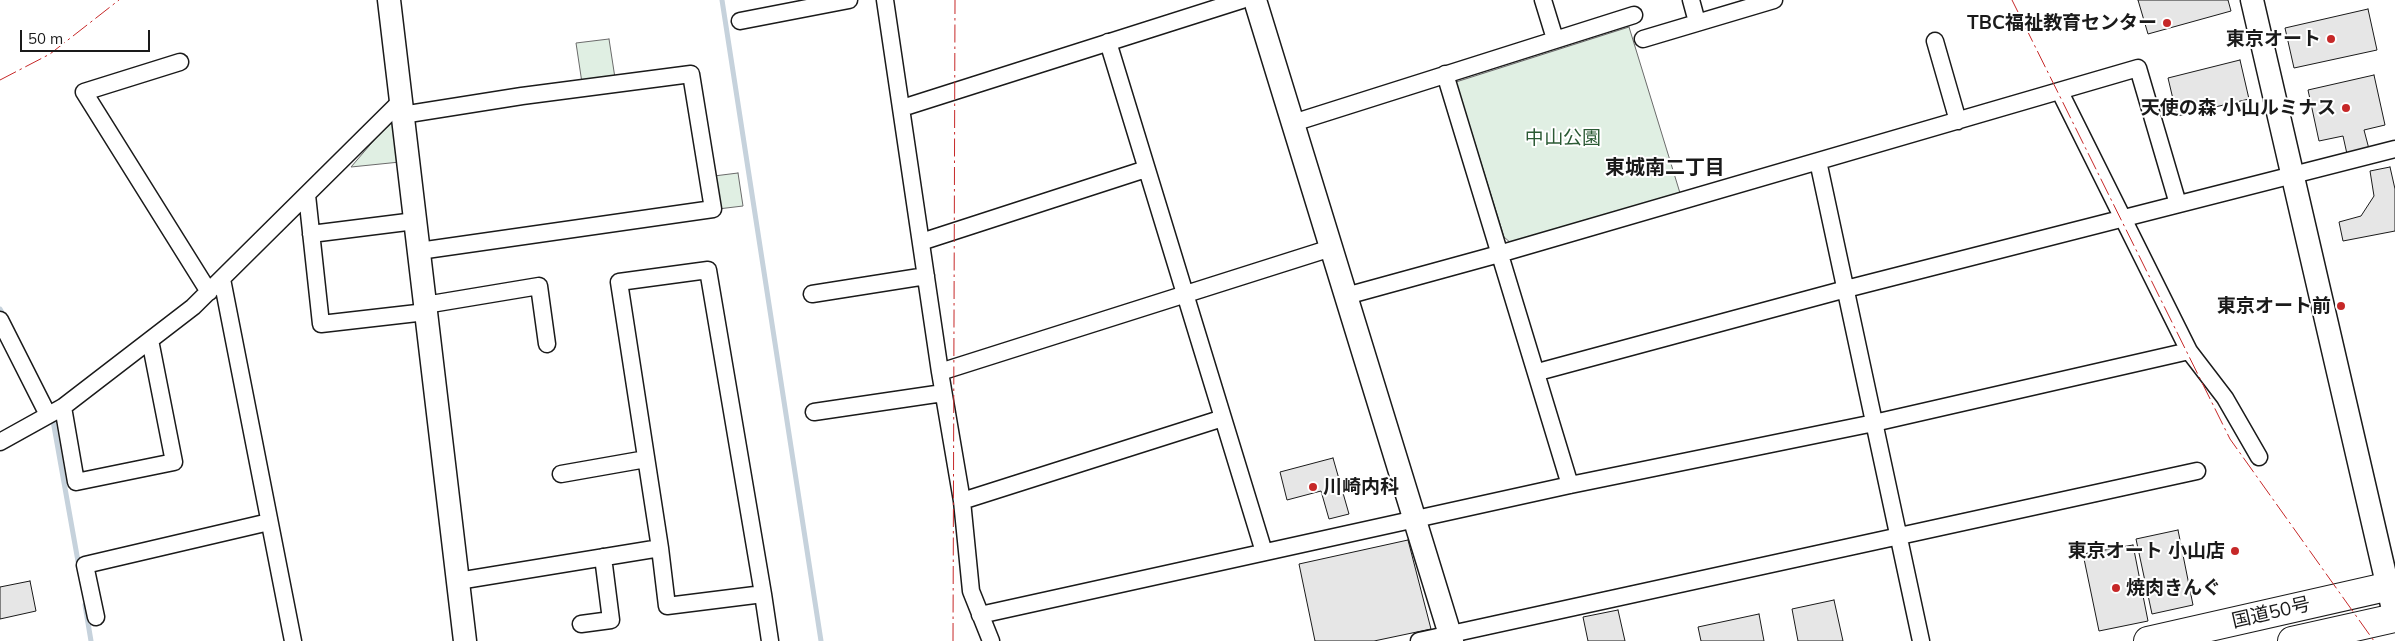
<!DOCTYPE html>
<meta charset="utf-8">
<style>
body{margin:0}
#map{position:relative;width:2395px;height:641px;overflow:hidden;background:#fff;font-family:Mulish,sans-serif}
canvas{display:block}
.scale{position:absolute;left:20px;top:30px;width:130px;height:22px;box-sizing:border-box;border:2px solid #1a1a1a;border-top:0;padding-left:6px;font-size:15px;line-height:18px;white-space:nowrap;color:#1a1a1a;-webkit-text-stroke:4px #fff;paint-order:stroke}
</style>
<div id="map">
<canvas width="2395" height="641"></canvas>
<div class="scale">50 m</div>
</div>
<script>
const g = document.querySelector('canvas').getContext('2d');
g.lineJoin = 'round';
function fill(path, color) { g.fillStyle = color; g.fill(path, 'evenodd'); }
const shape = rows => new Path2D(rows.map(r => 'M' + r).join(''));
function trace(path, color, width, dash) { g.strokeStyle = color; g.lineWidth = width; g.lineCap = dash ? 'butt' : 'round'; g.setLineDash(dash || []); g.stroke(path); }
function drawText(font, color, halo, rows, align = 'center') {
  g.font = font + ' Mulish,"Noto Sans JP",sans-serif'; g.lineWidth = 4; g.setLineDash([]); g.textBaseline = 'middle'; g.strokeStyle = halo; g.fillStyle = color; for (const [text, x, y, turn = 0] of rows) {
    g.save(); g.translate(x, y); g.rotate((+turn || 0) * Math.PI / 180); g.textAlign = isNaN(turn) ? turn : align; if (halo) g.strokeText(text, 0, 0); g.fillText(text, 0, 0); g.restore();
  }
}
const green = shape([
 [1629,27,1680,193,1512,244,1504,237,1456,82,1629,27],
 [609,39,615,78,582,83,576,43,609,39],
 [394,117,400,162,351,167,394,117],
 [738,173,743,206,718,209,714,176,738,173]
]);
const stream = shape([
 [722,0,821,641],
 [0,309,5,318],
 [52,415,79,567],
 [85,605,91,641]
]);
const building = shape([
 [2138,0,2228,0,2231,11,2148,34,2138,0],
 [2368,9,2377,50,2294,68,2285,28,2368,9],
 [2240,60,2249,99,2177,116,2168,78,2240,60],
 [2374,75,2385,125,2364,130,2369,149,2347,154,2343,136,2319,141,2308,90,2374,75],
 [2390,167,2395,189,2395,231,2343,241,2339,222,2361,216,2374,196,2370,171,2390,167],
 [1333,458,1349,514,1329,519,1321,491,1287,500,1280,472,1333,458],
 [2178,530,2193,605,2152,614,2136,539,2178,530],
 [1408,540,1431,629,1374,641,1315,641,1299,564,1408,540],
 [2133,545,2148,621,2099,631,2083,554,2133,545],
 [30,581,36,611,0,619,0,587,30,581],
 [1834,600,1843,641,1798,641,1792,609,1834,600],
 [1618,610,1625,641,1588,641,1583,617,1618,610],
 [1759,614,1764,641,1701,641,1698,627,1759,614]
]);
const street = shape([
 [885,0,940,372,962,501,971,591,991,641],
 [1543,0,1555,39],
 [1691,0,1697,22],
 [740,21,849,0],
 [1643,39,1774,0],
 [1935,41,1958,121],
 [1108,42,1264,552],
 [180,62,84,92,209,292],
 [1445,74,1570,485],
 [2060,92,2189,351,2225,398,2259,457],
 [902,108,1242,0],
 [402,115,522,96,691,74,713,209,419,251],
 [1293,123,1634,15],
 [1818,161,1921,641],
 [307,195,321,324,426,312],
 [311,234,415,221],
 [921,242,1146,169],
 [222,279,293,641],
 [812,294,926,276],
 [1346,296,1499,254,2138,68,2178,204],
 [425,305,539,286,547,344],
 [0,320,48,415],
 [940,372,1331,248],
 [1538,372,1846,289,2395,149],
 [63,407,76,482,174,462,150,340],
 [814,412,943,393],
 [0,442,63,407,193,307,401,101],
 [561,474,646,459],
 [962,501,1223,418],
 [458,581,660,548,667,606,763,594,708,270,619,282,660,548],
 [763,594,770,641],
 [980,615,1570,485,1874,423,2189,351],
 [96,617,85,565,269,522],
 [581,624,611,620,603,557],
 [1419,641,2197,471]
]);
const secondary = shape([
 [389,0,465,641],
 [1255,0,1452,641],
 [2252,0,2395,618]
]);
const highway = shape([
 [2148,641,2395,585],
 [2292,641,2395,618]
]);
const power = shape([
 [2012,0,2230,439,2374,641],
 [0,80,50,54,119,0],
 [953,641,955,0]
]);
const markers = [
 [2167,23,5,"#c62828"],
 [2331,39,5,"#c62828"],
 [2346,108,5,"#c62828"],
 [2341,306,5,"#c62828"],
 [1313,487,5,"#c62828"],
 [2235,551,5,"#c62828"],
 [2116,588,5,"#c62828"]
];
const poiNames = [
 ["TBC福祉教育センター",2157,23],
 ["東京オート",2321,39],
 ["天使の森 小山ルミナス",2336,108],
 ["東京オート前",2331,306],
 ["川崎内科",1323,487,"left"],
 ["東京オート 小山店",2225,551],
 ["焼肉きんぐ",2126,588,"left"]
];
const parkNames = [
 ["中山公園",1563,138]
];
const streetNames = [
 ["国道50号",2271,613,-13]
];
const neighbourhoodNames = [
 ["東城南二丁目",1665,168]
];
fill(green, '#e0efe3');
trace(green, '#6a6a6a', 1);
trace(stream, '#c6d2dc', 5);
fill(building, '#e6e6e6');
trace(building, '#1a1a1a', 1);
trace(street, '#1a1a1a', 19);
trace(secondary, '#1a1a1a', 25);
trace(highway, '#1a1a1a', 30);
trace(street, '#fff', 16);
trace(secondary, '#fff', 22);
trace(highway, '#fff', 28);
trace(power, '#c62828', 1, [18, 4, 2.5, 4]);
for (const [x, y, r, color] of markers) { const dot = new Path2D(); dot.arc(x, y, r, 0, 2 * Math.PI); g.fillStyle = color; g.fill(dot); trace(dot, '#fff', 2); }
drawText('bold 19px', '#1a1a1a', '#fff', poiNames, 'right');
drawText('19px', '#2b5a34', '#fff', parkNames);
drawText('19px', '#1a1a1a', '#fff', streetNames);
drawText('bold 20px', '#1a1a1a', '#fff', neighbourhoodNames);
</script>
